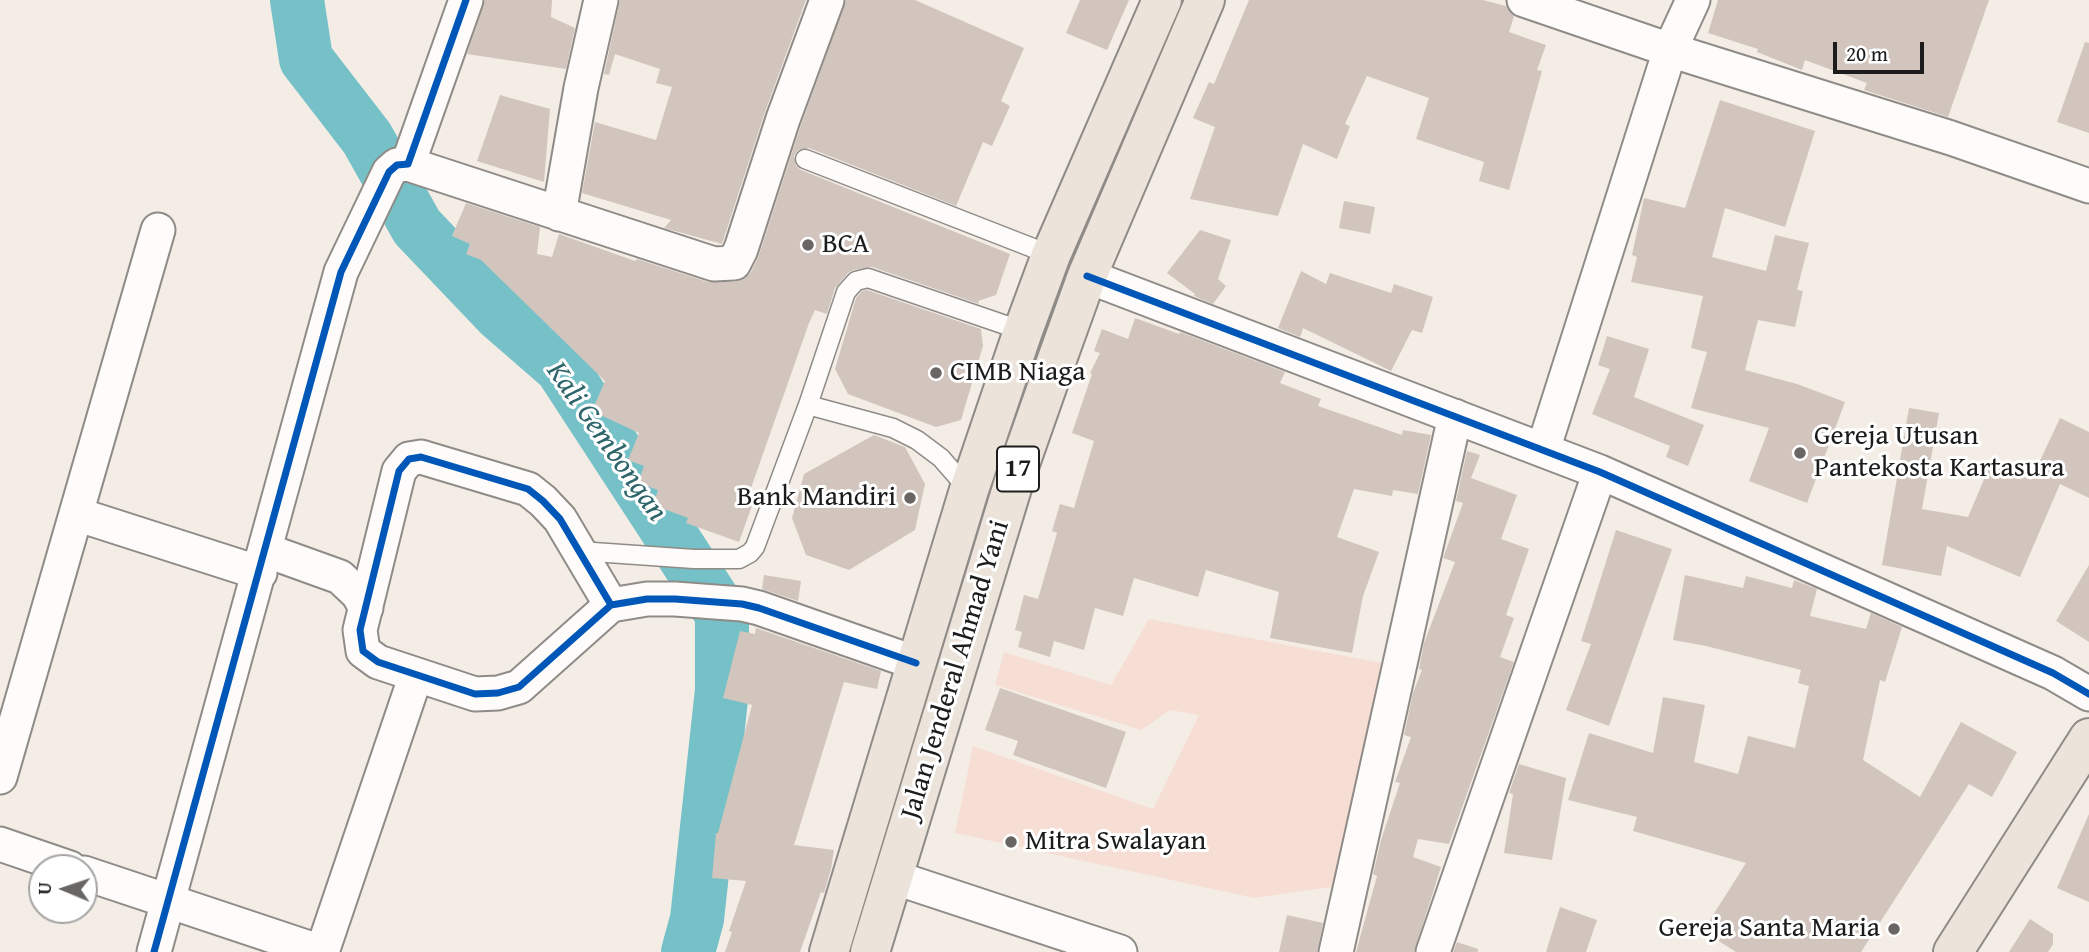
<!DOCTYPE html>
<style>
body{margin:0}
#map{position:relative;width:2089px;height:952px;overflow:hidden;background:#f4ede6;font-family:"Gentium Book Plus",serif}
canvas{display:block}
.north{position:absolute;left:28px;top:854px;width:70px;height:70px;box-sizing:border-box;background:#fff;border:2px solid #a4a4a4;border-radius:50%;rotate:272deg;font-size:19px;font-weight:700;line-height:28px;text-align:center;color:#1c1c1c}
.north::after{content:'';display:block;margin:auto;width:24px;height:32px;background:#686563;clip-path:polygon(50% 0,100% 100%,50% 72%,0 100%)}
.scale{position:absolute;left:1833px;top:42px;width:91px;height:32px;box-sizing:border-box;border:4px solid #1c1c1c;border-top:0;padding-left:9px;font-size:21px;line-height:24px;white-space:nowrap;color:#1c1c1c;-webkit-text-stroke:5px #fff;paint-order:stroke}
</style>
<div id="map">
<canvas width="2089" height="952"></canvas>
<div class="north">U</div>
<div class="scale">20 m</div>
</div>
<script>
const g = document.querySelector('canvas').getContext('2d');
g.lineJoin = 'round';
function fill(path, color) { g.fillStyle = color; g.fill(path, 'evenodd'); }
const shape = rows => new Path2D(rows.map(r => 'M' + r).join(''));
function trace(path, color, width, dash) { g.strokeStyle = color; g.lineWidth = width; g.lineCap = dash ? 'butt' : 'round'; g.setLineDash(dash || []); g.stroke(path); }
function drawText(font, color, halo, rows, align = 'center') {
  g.font = font + ' "Gentium Book Plus",serif'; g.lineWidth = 6; g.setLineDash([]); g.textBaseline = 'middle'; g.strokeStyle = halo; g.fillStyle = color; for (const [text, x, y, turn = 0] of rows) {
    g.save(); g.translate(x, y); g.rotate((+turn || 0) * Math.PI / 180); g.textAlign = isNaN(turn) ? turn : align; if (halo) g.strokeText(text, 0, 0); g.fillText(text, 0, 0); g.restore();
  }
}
const built = shape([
 [1149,619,1393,665,1338,886,1254,898,955,833,973,746,1153,809,1199,715,1170,710,1141,730,995,685,1004,652,1111,685]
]);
const river = shape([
 [297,0,306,59,367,138,417,227,500,314,561,367,722,614,722,690,697,919,688,952]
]);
const building = shape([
 [485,0,552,0,551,17,575,28,566,69,467,54],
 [620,0,806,0,765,112,722,244,664,228,671,220,582,193,595,122,656,140,672,87,656,83,660,69,615,54,609,75,604,74],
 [846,0,915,0,1024,48,1001,101,1010,106,992,146,983,142,956,206,809,148,797,151,794,156,796,166,801,170,1010,254,996,295,978,301,979,304,872,267,853,270,848,273,835,288,827,314,815,310,809,323,744,508,753,503,739,542,686,523,688,518,653,505,658,490,638,483,644,466,628,460,639,433,592,411,605,381,481,260,466,254,470,244,452,236,466,203,540,227,537,254,552,257,559,234,635,261,637,259,708,282,735,282,744,279,751,272,759,255,801,125],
 [1080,0,1129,0,1107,50,1066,33],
 [1249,0,1483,0,1506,6,1514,16,1509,32,1546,45,1537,70,1542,71,1509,190,1479,181,1484,162,1416,139,1429,98,1367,76,1345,124,1350,126,1337,159,1303,144,1278,216,1190,199,1215,127,1193,118,1209,82,1214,84],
 [1718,0,1989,0,1948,117,1864,90,1867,83,1805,60,1802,70,1757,52,1758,49,1708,33],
 [2085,42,2089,43,2089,133,2057,122],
 [500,95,550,109,544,182,477,161],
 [1720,100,1815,131,1785,227,1725,208,1712,257,1766,271,1775,235,1809,243,1797,290,1803,291,1795,327,1758,320,1745,370,1797,384,1845,402,1807,503,1749,481,1769,428,1691,408,1707,352,1691,348,1703,296,1631,282,1637,257,1632,255,1644,198,1685,208],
 [1344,201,1375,207,1370,234,1339,228],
 [1200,230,1231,240,1218,279,1226,286,1213,304,1194,296,1195,294,1167,273],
 [1301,271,1326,284,1330,273,1391,293,1394,284,1433,297,1422,333,1412,330,1391,371,1303,328,1300,337,1278,328],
 [867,290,981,329,983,346,961,420,936,427,848,394,835,369,856,298,862,291],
 [1135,318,1179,334,1180,332,1285,372,1280,383,1321,399,1318,406,1402,435,1403,430,1431,435,1418,494,1393,490,1392,496,1354,489,1337,537,1379,552,1363,596,1352,653,1270,638,1279,592,1206,570,1198,597,1134,578,1123,616,1095,608,1084,650,1054,641,1050,657,1018,647,1022,632,1015,630,1024,595,1038,599,1057,533,1052,531,1060,504,1074,508,1094,441,1072,433,1092,374,1090,373,1100,353,1094,351,1102,329,1128,339],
 [1607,336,1649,349,1634,397,1704,425,1688,466,1666,457,1670,446,1592,414,1610,369,1598,365],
 [1909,408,1939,413,1922,509,1968,517,1991,463,2031,480,2060,418,2089,432,2089,498,2060,484,2020,577,1947,546,1941,576,1882,565],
 [874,435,905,447,925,484,915,530,849,570,806,555,792,518,804,474],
 [1467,451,1480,455,1471,478,1517,495,1501,539,1529,549,1506,615,1514,618,1500,657,1514,662,1449,844,1418,839,1413,857,1441,867,1414,952,1356,952,1377,876,1373,874,1381,840,1400,783,1395,782,1411,737,1404,735,1413,693,1422,670,1419,669,1424,643,1455,562,1443,558,1463,503,1456,501],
 [1616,530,1672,549,1609,726,1566,710,1591,644,1581,641],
 [2089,565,2089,642,2056,621],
 [764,575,801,581,798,601,762,589],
 [1685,575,1743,588,1746,576,1792,588,1794,580,1817,589,1810,616,1866,629,1871,613,1902,627,1885,682,1880,680,1863,760,1920,797,1961,722,2017,752,1992,797,1969,784,1861,952,1736,952,1703,931,1746,863,1633,831,1637,817,1568,800,1589,733,1653,753,1663,697,1705,705,1694,762,1738,774,1748,736,1795,748,1809,686,1798,683,1801,670,1706,646,1673,640],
 [756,628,881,671,877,689,844,682,794,845,834,850,831,869,824,893,821,892,800,952,725,952,732,932,729,931,746,881,712,878,716,833,718,833,752,705,723,698,740,631,755,634],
 [1000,688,1126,732,1106,788,1013,755,1018,741,985,730],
 [1519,764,1566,778,1552,860,1504,853,1513,794,1509,793],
 [2089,814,2089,902,2057,888],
 [1560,907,1597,920,1586,952,1546,952],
 [1287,915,1323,923,1317,952,1279,952],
 [2030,919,2053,934,2053,944,2048,952,2009,952],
 [1457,942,1478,949,1478,952,1453,952]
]);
const service = shape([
 [805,159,1051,255],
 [808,405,893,428,917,440,941,458,969,490],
 [579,551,694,559,739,559,750,553,755,547,808,405,846,292,856,281,868,278,1023,331]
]);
const minor = shape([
 [1524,0,1670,50,1951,138,2089,186],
 [408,164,714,264,734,263,741,249,783,119,827,0],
 [559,214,581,88,601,0],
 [1087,276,1600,472,2053,673,2089,694],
 [1543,450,1670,50,1693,0],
 [76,514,260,573],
 [265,550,340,577,358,594,366,608],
 [611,605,519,687,498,693,475,694,378,662,363,651,360,630,399,471,409,459,421,457,528,489,543,501,560,519,611,605,647,599,675,599,742,604,759,608,916,663],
 [0,777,158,230],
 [0,844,70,868],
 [84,873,321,952],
 [893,877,1120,952],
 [154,952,341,272,389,172,397,165,408,164,466,0],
 [322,952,416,675],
 [1336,952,1455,416],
 [1433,952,1600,472]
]);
const primary = shape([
 [1953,952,2089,738]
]);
const trunk = shape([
 [829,952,969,490,1023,331,1051,255,1162,0],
 [870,952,1015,478,1047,387,1087,276,1205,0]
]);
const cycleway = shape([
 [1087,276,1600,472,2053,673,2089,694],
 [611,605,519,687,498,693,475,694,378,662,363,651,360,630,399,471,409,459,421,457,528,489,543,501,560,519,611,605,647,599,675,599,742,604,759,608,916,663],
 [154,952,341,272,389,172,397,165,408,164,466,0]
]);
const markers = [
 [808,245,7,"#686563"],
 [936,373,7,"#686563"],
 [1800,453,7,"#686563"],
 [910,498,7,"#686563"],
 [1011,842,7,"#686563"],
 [1894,929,7,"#686563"]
];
const shields = [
 [1018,469,42]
];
const shieldNames = [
 ["17",1018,469]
];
const poiNames = [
 ["BCA",822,245],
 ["CIMB Niaga",950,373],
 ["Gereja Utusan",1814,437],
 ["Pantekosta Kartasura",1814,469],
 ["Bank Mandiri",896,498,"right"],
 ["Mitra Swalayan",1025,842],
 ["Gereja Santa Maria",1880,929,"right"]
];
const streetNames = [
 ["Jalan Jenderal Ahmad Yani",956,670,-73]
];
const waterNames = [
 ["Kali Gembongan",606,442,55]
];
fill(built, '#f6ded4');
trace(river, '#75c1c7', 54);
fill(building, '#d1c5bd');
trace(service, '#8f8b87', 21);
trace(minor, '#8f8b87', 37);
trace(primary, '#8f8b87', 42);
trace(trunk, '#8f8b87', 42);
trace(service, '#fdfcfb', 18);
trace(minor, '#fdfcfb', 33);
trace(primary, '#ece4da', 38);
trace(trunk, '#ece4da', 38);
trace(cycleway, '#0057b8', 7);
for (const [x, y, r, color] of markers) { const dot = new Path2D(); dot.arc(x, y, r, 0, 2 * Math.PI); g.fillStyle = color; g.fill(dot); trace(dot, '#fff', 2.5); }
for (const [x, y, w] of shields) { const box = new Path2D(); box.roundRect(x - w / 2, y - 22.5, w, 45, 5); g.fillStyle = '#fff'; g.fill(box); trace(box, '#1c1c1c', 2); }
drawText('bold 26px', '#1c1c1c', null, shieldNames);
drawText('28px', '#1c1c1c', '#fff', poiNames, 'left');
drawText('28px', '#1c1c1c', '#fff', streetNames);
drawText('italic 30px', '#2e656b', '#fff', waterNames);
</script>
